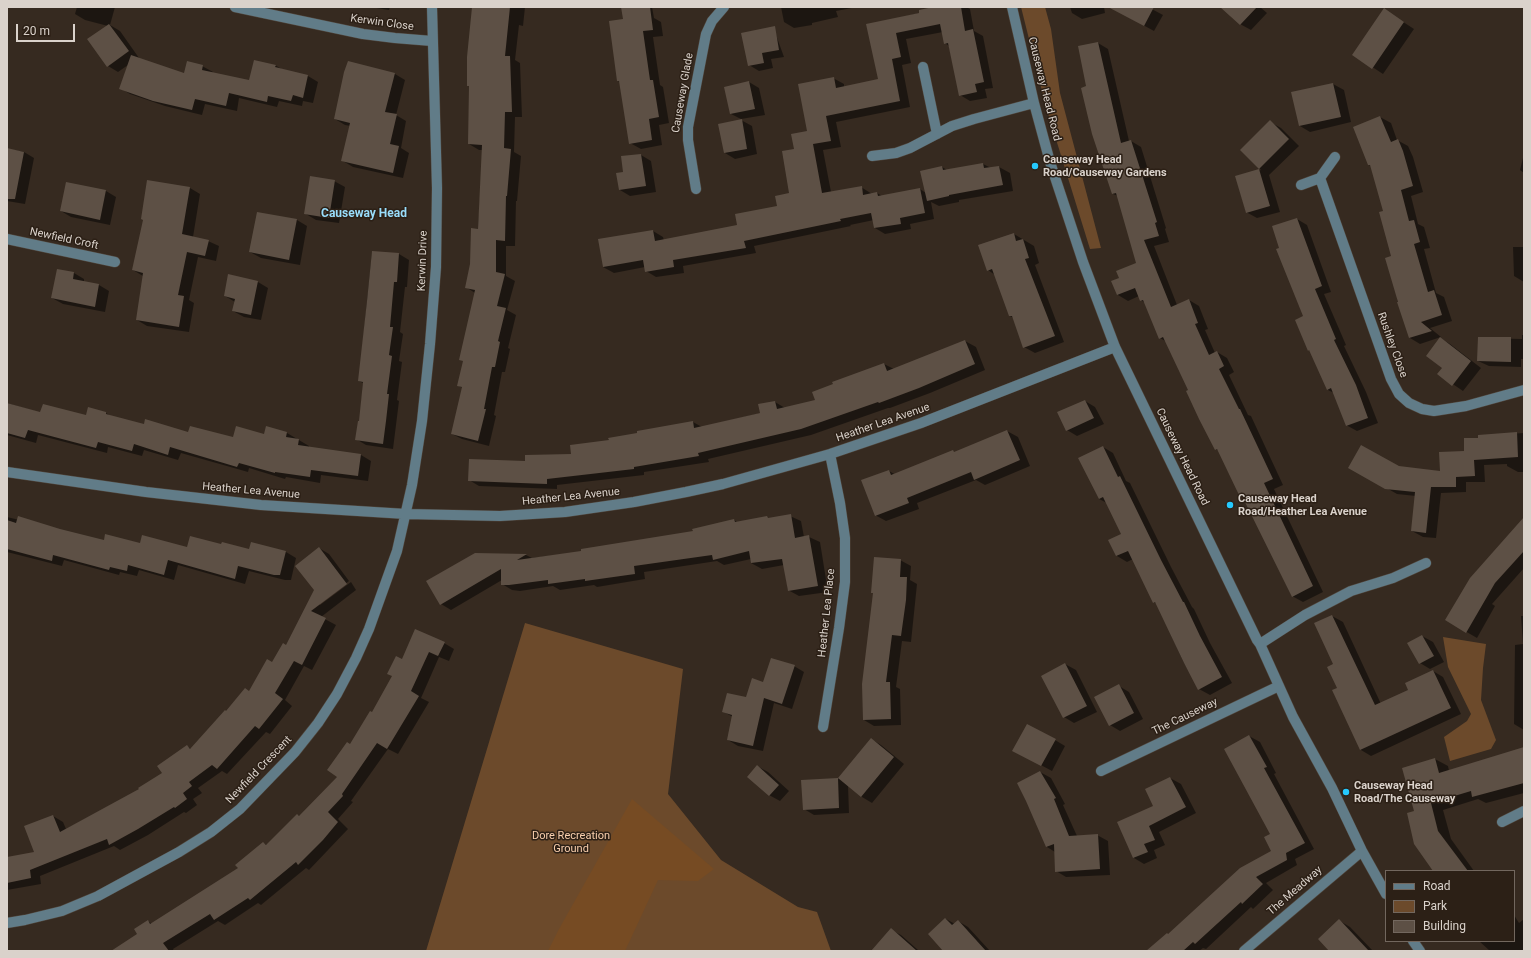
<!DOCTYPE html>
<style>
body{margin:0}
#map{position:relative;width:1531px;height:958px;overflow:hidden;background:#362a20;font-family:Roboto,sans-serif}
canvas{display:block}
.frame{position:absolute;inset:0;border:8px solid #dad2cb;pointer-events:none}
.legend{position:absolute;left:1385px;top:870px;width:130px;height:72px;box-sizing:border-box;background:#2c2016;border:1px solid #72675e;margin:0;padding:5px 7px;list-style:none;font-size:12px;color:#dad2cb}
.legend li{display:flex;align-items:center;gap:8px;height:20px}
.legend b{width:20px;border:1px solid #72675e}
.scale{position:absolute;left:16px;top:24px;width:59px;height:18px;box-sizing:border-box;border:2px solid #dad2cb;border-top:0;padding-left:5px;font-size:12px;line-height:14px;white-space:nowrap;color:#dad2cb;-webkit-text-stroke:3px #2c2016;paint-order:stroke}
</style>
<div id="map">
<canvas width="1531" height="958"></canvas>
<div class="frame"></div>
<ul class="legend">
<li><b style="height:5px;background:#617c88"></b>Road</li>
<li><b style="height:11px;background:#6c4a2b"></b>Park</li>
<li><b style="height:11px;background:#5d5045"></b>Building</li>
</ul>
<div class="scale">20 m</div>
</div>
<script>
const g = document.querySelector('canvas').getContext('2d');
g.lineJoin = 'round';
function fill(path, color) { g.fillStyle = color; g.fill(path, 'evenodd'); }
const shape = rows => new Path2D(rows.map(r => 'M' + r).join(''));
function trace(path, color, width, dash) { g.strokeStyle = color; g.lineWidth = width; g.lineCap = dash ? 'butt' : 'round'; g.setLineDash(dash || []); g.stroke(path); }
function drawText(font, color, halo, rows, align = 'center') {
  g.font = font + ' Roboto,sans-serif'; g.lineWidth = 3; g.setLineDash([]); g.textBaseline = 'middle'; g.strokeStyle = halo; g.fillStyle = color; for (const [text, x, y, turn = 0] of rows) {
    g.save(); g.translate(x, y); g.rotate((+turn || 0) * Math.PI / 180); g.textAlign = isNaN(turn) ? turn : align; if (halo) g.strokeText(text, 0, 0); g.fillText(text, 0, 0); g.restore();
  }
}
const green = shape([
 [1021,7,1045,7,1051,29,1060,93,1101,248,1090,249,1046,107],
 [525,623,683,669,668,794,721,860,798,907,817,912,831,951,426,951],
 [1443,637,1486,644,1483,668,1481,700,1496,740,1491,749,1450,761,1444,737,1467,721,1471,714,1448,667]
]);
const forest = shape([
 [632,799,714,869,698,881,658,880,625,951,548,951,559,929]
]);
const shadow = shape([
 [77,7,115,7,110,25,120,31,139,58,138,58,184,74,202,66,213,72,212,73,250,81,275,65,283,70,308,76,318,82,313,103,303,101,302,106,279,101,277,107,239,98,237,111,205,104,202,115,165,106,130,94,120,88,128,65,118,72,108,66,108,26,85,20,75,14],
 [370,7,390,7,389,10],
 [472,7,525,7,523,26,519,25,515,60,520,63,522,117,515,117,514,152,521,156,517,201,516,201,515,246,506,246,506,276,515,281,507,310,516,315,508,348,510,349,505,372,502,372,494,415,496,416,489,446,462,439,452,434,463,388,459,386,464,361,461,360,475,293,466,287,478,230,483,150,479,150,469,144],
 [622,7,652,7,654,18,661,22,663,36,653,37,660,85,663,87,669,123,659,125,662,145,641,149,630,143,620,82,618,81,624,20],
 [781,7,857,7,836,11,838,17,812,23,812,25,794,28,784,22],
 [939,7,966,7,970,9,974,31,983,36,993,88,985,89,987,98,970,101,960,95,949,46,945,43,943,32,906,39,911,63,902,65,910,107,836,122,841,147,823,150,831,192,861,187,872,194,877,193,882,196,920,189,926,193,942,167,947,170,983,164,991,168,999,167,1010,173,1013,191,959,200,959,202,939,206,931,202,934,219,910,224,911,229,885,234,875,228,874,220,850,225,851,226,754,246,756,253,683,266,684,273,656,277,646,271,645,267,614,273,603,267,653,231,663,237,664,241,738,226,778,207,791,194,795,149,808,132,833,78,844,84,844,87,880,80,867,25,920,13],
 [1070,7,1104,7,1105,13,1082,19,1072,13],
 [1110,7,1148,7,1163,15,1154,31],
 [1222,7,1260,7,1267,13,1251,30,1240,24],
 [1394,16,1414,29,1383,74,1354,55],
 [776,35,784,57,771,59,773,68,759,71,749,65],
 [1098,43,1108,49,1129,141,1131,141,1141,147,1166,228,1165,229,1169,242,1154,246,1177,305,1189,300,1199,306,1208,329,1205,330,1215,353,1217,352,1227,358,1234,372,1229,375,1248,415,1251,416,1283,485,1274,489,1323,592,1303,602,1292,596,1244,497,1240,494,1219,451,1216,449,1167,342,1160,338,1145,303,1141,300,1139,296,1128,301,1118,295,1113,281,1120,278,1138,264,1118,196,1113,194,1088,87],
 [349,62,395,74,405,80,396,115,406,121,401,148,409,153,403,178,353,167,343,161,351,126,345,125,335,119],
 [749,82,759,88,765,115,741,119,731,114],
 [1333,84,1344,90,1351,122,1310,132,1300,126,1293,93],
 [1380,117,1391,123,1397,140,1408,146,1413,157,1423,192,1411,196,1418,224,1424,227,1430,248,1424,249,1436,293,1444,297,1452,321,1430,328,1441,337,1420,344,1410,338,1398,303,1385,211,1371,166,1369,165,1355,127],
 [741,120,752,126,757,154,735,159,725,153],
 [1270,122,1281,128,1299,146,1269,175,1280,212,1257,218,1246,212,1236,177,1261,170,1242,150],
 [7,149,24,152,34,158,25,204,7,201],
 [1524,154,1524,173,1520,170],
 [641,155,651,161,656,192,630,196,620,190,624,172],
 [334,181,345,187,339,223,316,220,306,214],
 [67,183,106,191,116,197,110,225,71,217,61,211],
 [190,188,200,194,193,237,208,241,219,246,216,261,198,257,189,300,194,303,189,332,147,326,137,320,143,276,133,270],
 [258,213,297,220,307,226,300,265,261,258,250,252],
 [1297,219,1307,225,1331,292,1324,294,1346,345,1344,346,1366,392,1378,423,1357,431,1346,425,1334,393,1328,390,1310,351,1309,350,1304,317,1280,249],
 [1014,234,1034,246,1039,263,1035,265,1064,342,1035,353,1024,347,1014,318,1010,316,995,275,988,270],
 [1513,247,1524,247,1524,282,1514,276],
 [372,252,399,254,409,260,407,287,405,287,400,332,403,334,399,361,402,362,397,400,399,401,393,449,366,445,356,439,360,422,363,383,359,381],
 [58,270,74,273,84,279,84,282,99,285,109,291,105,312,63,304,52,298],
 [258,282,268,288,261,320,244,317,233,311,235,302,225,296],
 [1522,335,1524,335,1524,359,1521,359,1521,367,1489,366,1478,361,1479,338,1522,339],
 [1440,338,1450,344,1481,368,1463,391,1438,374,1443,368],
 [965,341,976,347,985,370,930,393,890,408,888,408,811,435,708,459,709,462,644,472,644,475,557,485,557,489,479,486,469,480,526,462,572,455,610,441,693,422,702,427,761,413,775,402,785,408,816,401,884,364,894,369],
 [1085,401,1095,407,1104,424,1077,436,1067,430],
 [7,403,41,413,86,416,106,413,112,417,145,425,189,433,233,438,287,433,309,446,309,448,361,455,371,461,368,481,321,475,320,483,286,477,285,479,249,468,248,472,181,453,178,460,144,450,142,456,108,447,107,453,38,435,36,443,7,435],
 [1007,431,1018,437,1030,466,985,485,976,480,917,503,919,509,886,521,875,515,889,471,896,475,953,452,955,453],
 [1524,433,1524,472,1518,472,1507,466,1507,464,1484,465,1485,482,1466,482,1466,492,1441,493,1436,538,1423,537,1412,531,1416,496,1397,494,1350,467,1398,467,1441,472,1479,439,1479,436],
 [1103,447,1113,453,1126,481,1130,483,1171,567,1192,607,1194,609,1210,643,1232,683,1210,695,1199,689,1184,663,1157,604,1154,602,1133,559,1127,562,1117,556,1110,541,1123,534,1107,503,1099,499],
 [790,516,801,521,804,537,809,537,820,542,828,592,799,596,788,590,784,565,762,569,751,563,751,559,724,565,717,561,644,572,645,579,597,587,594,585,560,590,553,586,520,591,512,590,502,584,502,580,451,610,441,604,475,554,526,555,532,558,582,552,694,532,734,520,737,522],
 [7,517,105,541,187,548,250,551,252,544,286,552,296,558,291,580,285,580,249,571,245,584,178,565,174,580,139,570,137,576,120,572,119,575,64,560,62,566,7,552],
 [1524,518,1524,568,1492,604,1495,606,1477,638,1446,620],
 [319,548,329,554,349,581,320,603,320,605,351,582,356,590,321,617,336,625,312,670,304,666,285,700,292,706,270,734,266,732,227,774,222,771,198,788,202,793,193,799,197,805,186,813,184,812,148,835,120,850,114,846,40,876,41,884,7,890,7,858,36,853,53,816,63,822,66,829,141,789,164,773,187,746,191,749,227,712,250,692,287,646,315,590],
 [900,560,911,566,910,580,917,584,911,642,902,641,896,687,900,689,901,725,874,726,864,720],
 [1332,616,1343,622,1381,704,1409,691,1433,671,1443,677,1461,714,1371,756,1361,750,1333,691,1338,688,1334,664],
 [1521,616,1524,616,1524,730,1514,724,1515,645,1523,644],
 [1422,636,1433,642,1444,662,1430,669,1420,663],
 [444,643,454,649,449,661,439,657,421,698,429,702,398,754,388,749,351,801,353,802,338,819,348,829,309,870,306,868,261,905,258,903,225,925,218,921,173,949,174,951,124,951,148,921,152,924,239,868,263,843,267,845,297,815,300,816,338,777,350,745,372,713,403,660],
 [1065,664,1076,670,1097,712,1074,723,1064,717],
 [794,666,804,672,792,709,774,703,763,751,738,746,728,740,733,717,724,712,746,699,763,683],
 [1119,686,1129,692,1143,719,1120,731,1110,725],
 [1249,736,1260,742,1276,773,1274,774,1314,849,1295,859,1297,865,1266,883,1273,890,1253,909,1251,907,1206,949,1203,948,1199,951,1147,951,1272,851,1271,834],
 [871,739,881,745,904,764,872,803,862,797,848,785,849,813,814,815,804,809,802,781,838,779],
 [1055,740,1065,746,1052,771,1024,756],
 [1524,748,1524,793,1486,803,1478,799,1443,810,1451,839,1474,871,1434,871,1416,811,1435,759,1448,766,1449,771],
 [757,766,768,772,789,791,780,801,769,795],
 [1040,772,1051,778,1065,804,1063,805,1077,836,1097,835,1108,841,1110,875,1066,877,1056,871,1055,852,1047,847],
 [1170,778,1181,784,1196,813,1159,832,1165,845,1154,850,1157,858,1144,864,1134,858,1119,822,1155,806],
 [1514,915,1519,923,1524,919,1524,951,1490,951,1479,941,1514,941],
 [946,919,955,924,958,921,968,927,990,951,945,951],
 [1340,921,1350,927,1373,951,1331,951],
 [891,930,901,935,918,950,872,951]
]);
const building = shape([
 [472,7,510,7,505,56,510,56,512,112,505,112,504,148,511,149,507,196,506,196,505,241,496,240,496,272,505,274,497,306,506,308,498,341,500,342,495,367,492,367,484,409,486,409,478,441,451,434,462,387,457,386,463,361,459,360,475,290,465,288,470,264,471,228,478,229,482,145,468,144,469,86,467,86,467,57],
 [621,7,650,7,653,30,643,31,650,80,653,80,659,117,649,119,652,140,629,144,619,81,617,81,609,21,623,19],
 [933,7,961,7,965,31,973,29,984,82,975,84,977,92,959,96,948,43,944,44,940,24,896,33,901,57,892,59,900,101,826,116,831,141,813,144,822,193,862,186,863,195,877,192,878,196,920,188,925,213,900,218,901,224,874,228,871,213,840,219,841,221,744,241,746,248,673,260,674,267,645,272,643,260,603,267,598,239,653,230,655,241,737,225,735,214,777,206,775,196,789,193,782,151,794,149,791,134,807,131,798,84,834,77,836,88,878,79,866,24,919,13,919,10],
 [1108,7,1154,7,1144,26],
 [1220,7,1257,7,1240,25],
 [1384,8,1404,22,1372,69,1352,55],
 [109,24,129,51,107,67,87,39],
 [775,26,779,50,762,53,764,63,748,66,741,33],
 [1098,42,1121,143,1131,140,1157,222,1155,223,1159,236,1144,240,1171,307,1189,299,1198,323,1195,324,1209,355,1217,351,1224,366,1219,369,1239,409,1240,409,1273,479,1264,483,1313,586,1292,597,1241,494,1239,495,1217,449,1215,450,1199,419,1186,391,1188,390,1163,337,1159,339,1143,300,1140,301,1135,288,1117,295,1111,281,1119,278,1116,271,1136,263,1116,193,1112,194,1092,134,1081,88,1086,86,1078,46],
 [131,55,184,73,187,61,203,65,202,70,249,80,254,60,276,65,275,67,308,75,303,98,293,95,291,101,268,96,267,102,229,93,226,106,195,99,192,110,153,101,119,89],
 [348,61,395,73,385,112,397,114,390,144,399,146,393,173,341,161,350,123,334,119,344,72],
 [749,81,755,109,730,114,724,87],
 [1333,83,1341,117,1299,126,1291,92],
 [1380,116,1391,142,1398,139,1403,151,1413,186,1401,190,1409,221,1414,220,1420,242,1414,244,1428,292,1434,290,1442,315,1421,322,1432,331,1409,338,1397,302,1398,302,1385,258,1391,256,1379,212,1383,211,1370,165,1368,165,1353,127],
 [742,119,747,149,724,153,718,124],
 [1270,120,1289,139,1259,169,1270,206,1246,213,1235,176,1259,169,1240,150],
 [7,148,24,152,15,199,7,199],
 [641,154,646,186,619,190,616,173,623,172,621,156],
 [983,163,984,168,999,166,1003,185,949,195,949,196,927,201,920,171,942,166,943,170],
 [310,176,335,180,329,218,304,214],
 [147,180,190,187,182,234,209,240,205,256,187,252,178,295,184,296,179,327,136,320,143,273,132,270,143,220,141,219],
 [66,182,106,190,100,220,60,211],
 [257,212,297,219,289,260,249,252],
 [1297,218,1322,286,1315,289,1336,339,1334,340,1356,385,1368,418,1346,426,1331,388,1327,390,1309,350,1308,351,1295,320,1303,316,1276,249,1279,248,1272,226],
 [1014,233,1016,241,1023,239,1029,258,1025,259,1055,336,1023,348,1012,316,1009,316,992,269,987,271,978,245],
 [372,251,399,253,397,282,394,282,390,327,393,327,389,355,392,356,387,394,389,394,386,421,383,444,355,440,358,421,359,421,363,382,358,381,367,301],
 [57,269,74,272,73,279,99,284,95,307,51,298],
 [228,274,258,281,251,315,232,311,235,299,224,296],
 [1440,337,1471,361,1452,386,1437,374,1442,368,1426,356],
 [1478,337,1511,337,1511,362,1477,361],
 [965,340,975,364,919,388,879,403,878,402,801,429,698,453,699,456,634,467,634,469,547,479,547,484,468,481,469,459,525,461,525,455,571,454,570,445,609,440,608,438,637,433,637,431,693,421,694,428,760,413,758,404,775,401,777,409,815,400,812,392,833,384,832,382,884,363,887,371],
 [1085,400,1094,418,1066,431,1057,412],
 [7,403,40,412,43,404,86,415,88,407,106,412,106,414,144,424,145,419,188,432,190,426,233,437,236,426,264,434,266,426,287,432,286,437,299,439,298,445,361,454,358,476,311,470,310,477,275,472,275,473,239,463,237,467,170,447,168,455,134,444,132,451,98,442,96,448,28,430,25,438,7,433],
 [1007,430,1020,460,974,480,971,472,907,498,909,503,875,516,861,480,889,470,891,475,953,450,954,452],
 [1517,432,1518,457,1474,460,1475,476,1456,477,1456,487,1431,487,1426,533,1411,531,1415,492,1385,489,1348,468,1361,445,1399,466,1440,471,1439,452,1464,451,1464,438,1478,438,1478,435],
 [1103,446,1118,477,1120,476,1161,560,1183,602,1184,602,1200,636,1222,677,1198,690,1184,663,1155,602,1153,603,1128,551,1116,556,1108,540,1121,534,1103,497,1099,499,1078,458],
 [791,514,795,538,809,535,818,586,788,591,782,559,751,563,749,551,713,560,712,555,634,566,635,574,585,581,585,579,548,584,548,580,509,585,501,585,501,569,440,605,426,581,475,553,527,554,517,560,581,551,581,549,693,531,692,529,734,519,735,522,767,516,768,518],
 [18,516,60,529,104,540,105,534,140,543,142,535,187,547,190,536,221,544,222,542,249,549,251,542,286,551,280,575,274,575,238,566,235,579,168,560,164,575,128,565,127,571,110,567,109,570,53,555,52,561,7,549,7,520,16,523],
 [1524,517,1524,551,1495,583,1466,633,1445,620,1470,578],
 [319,547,347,584,311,611,326,618,302,665,294,661,275,693,283,699,259,729,255,726,217,769,212,765,189,782,192,786,183,793,187,799,175,808,174,807,138,829,109,845,107,839,30,870,31,878,7,883,7,857,34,852,24,826,53,815,60,832,139,789,138,788,162,773,157,766,187,745,190,749,225,710,226,711,245,688,249,691,267,659,272,662,283,643,286,645,314,590,295,566],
 [874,557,901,559,900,577,907,577,906,600,901,636,892,635,886,682,890,682,891,719,863,720,862,684,873,593,871,593],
 [1332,615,1375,705,1408,690,1405,683,1433,670,1451,708,1360,750,1332,690,1337,688,1327,667,1333,664,1314,623],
 [415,629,445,642,438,656,429,652,411,691,419,696,387,749,377,743,342,794,343,796,328,812,338,822,323,840,298,865,296,862,250,900,248,898,214,920,210,914,163,943,169,951,111,951,137,934,134,929,148,920,150,924,238,868,235,865,263,842,266,845,297,814,299,816,337,777,327,770,347,742,350,744,370,711,372,712,392,676,387,674,396,656,402,659],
 [1422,635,1434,656,1419,664,1407,643],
 [771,658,795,665,782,704,764,698,753,746,727,740,732,715,722,712,727,693,746,697,752,678,763,682],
 [1065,663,1087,706,1063,718,1041,676],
 [1119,684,1134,713,1109,726,1094,697],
 [1027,724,1056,739,1041,766,1012,751],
 [1249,735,1267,767,1264,768,1305,843,1286,853,1287,860,1256,877,1263,884,1242,904,1241,902,1195,944,1193,942,1183,951,1146,951,1167,933,1168,934,1240,868,1271,851,1264,837,1270,834,1224,749],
 [871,738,894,757,861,797,838,778,839,808,803,810,801,780,838,778],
 [1524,747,1524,783,1472,797,1471,791,1431,803,1438,831,1468,871,1433,871,1414,844,1407,813,1414,811,1402,768,1435,758,1439,773],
 [757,765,779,785,769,796,747,777],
 [1040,771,1056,798,1054,799,1069,836,1098,834,1100,869,1055,872,1054,844,1046,847,1026,801,1017,783],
 [1170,777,1186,807,1149,826,1155,840,1144,844,1148,852,1133,858,1117,822,1153,806,1145,789],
 [945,918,952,925,958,920,986,951,943,951,928,934],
 [1339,919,1369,951,1329,951,1318,939],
 [891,928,917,951,871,951]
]);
const minor = shape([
 [235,7,363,34,395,38,432,41],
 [1012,7,1034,103,1050,162,1083,262,1115,347,1257,640,1260,644,1293,717,1332,788,1362,851,1386,894],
 [923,67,937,134],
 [872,156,896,153,910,148,952,126,974,119,1034,103],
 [1320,178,1335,157],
 [1301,185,1320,178,1391,379,1399,394,1409,403,1422,409,1434,411,1466,406,1524,390],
 [696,189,688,140,688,127,706,34,712,21,724,7],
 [7,239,115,262],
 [7,472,146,492,261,505,406,514,500,516,565,512,634,502,686,492,723,484,830,454,921,423,1115,347],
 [1260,644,1305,615,1351,591,1393,578,1426,563],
 [823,727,839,628,845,582,845,538,840,503,830,454],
 [1101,771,1279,686],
 [1502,822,1524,811],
 [7,923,25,920,62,911,98,896,179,852,211,832,240,809,295,752,318,723,337,694,356,658,369,629,397,551,412,485,422,421,430,344,436,267,437,188,432,7],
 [1413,941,1420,951],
 [1244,951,1362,851]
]);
const markers = [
 [1035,166,4,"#25c9fe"],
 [1230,505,4,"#25c9fe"],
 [1346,792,4,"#25c9fe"]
];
const streetNames = [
 ["Kerwin Close",382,23,8],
 ["Causeway Head Road",1044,89,76],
 ["Causeway Glade",683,93,-80],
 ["Newfield Croft",64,239,12],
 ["Kerwin Drive",423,261,-88],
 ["Rushley Close",1392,345,70],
 ["Heather Lea Avenue",883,423,-19],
 ["Causeway Head Road",1182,457,64],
 ["Heather Lea Avenue",251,491,5],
 ["Heather Lea Avenue",571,497,-6],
 ["Heather Lea Place",827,613,-84],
 ["The Causeway",1185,717,-26],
 ["Newfield Crescent",259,770,-46],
 ["The Meadway",1295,891,-41]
];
const poiNames = [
 ["Causeway Head",1043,160],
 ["Road/Causeway Gardens",1043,173],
 ["Causeway Head",1238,499],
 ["Road/Heather Lea Avenue",1238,512],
 ["Causeway Head",1354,786],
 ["Road/The Causeway",1354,799]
];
const parkNames = [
 ["Dore Recreation",571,836],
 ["Ground",571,849]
];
const neighbourhoodNames = [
 ["Causeway Head",364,214]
];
fill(green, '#6c4a2b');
fill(forest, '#764b23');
fill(shadow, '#0007');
fill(building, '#5d5045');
trace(minor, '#50453b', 11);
trace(minor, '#617c88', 10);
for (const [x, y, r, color] of markers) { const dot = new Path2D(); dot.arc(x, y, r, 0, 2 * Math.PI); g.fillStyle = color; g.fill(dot); trace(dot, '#2c2016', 1.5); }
drawText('11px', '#dad2cb', '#2c2016', streetNames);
drawText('bold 11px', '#dad2cb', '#2c2016', poiNames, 'left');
drawText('11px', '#f9cfad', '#2c2016', parkNames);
drawText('bold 12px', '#99ddfb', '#2c2016', neighbourhoodNames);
</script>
